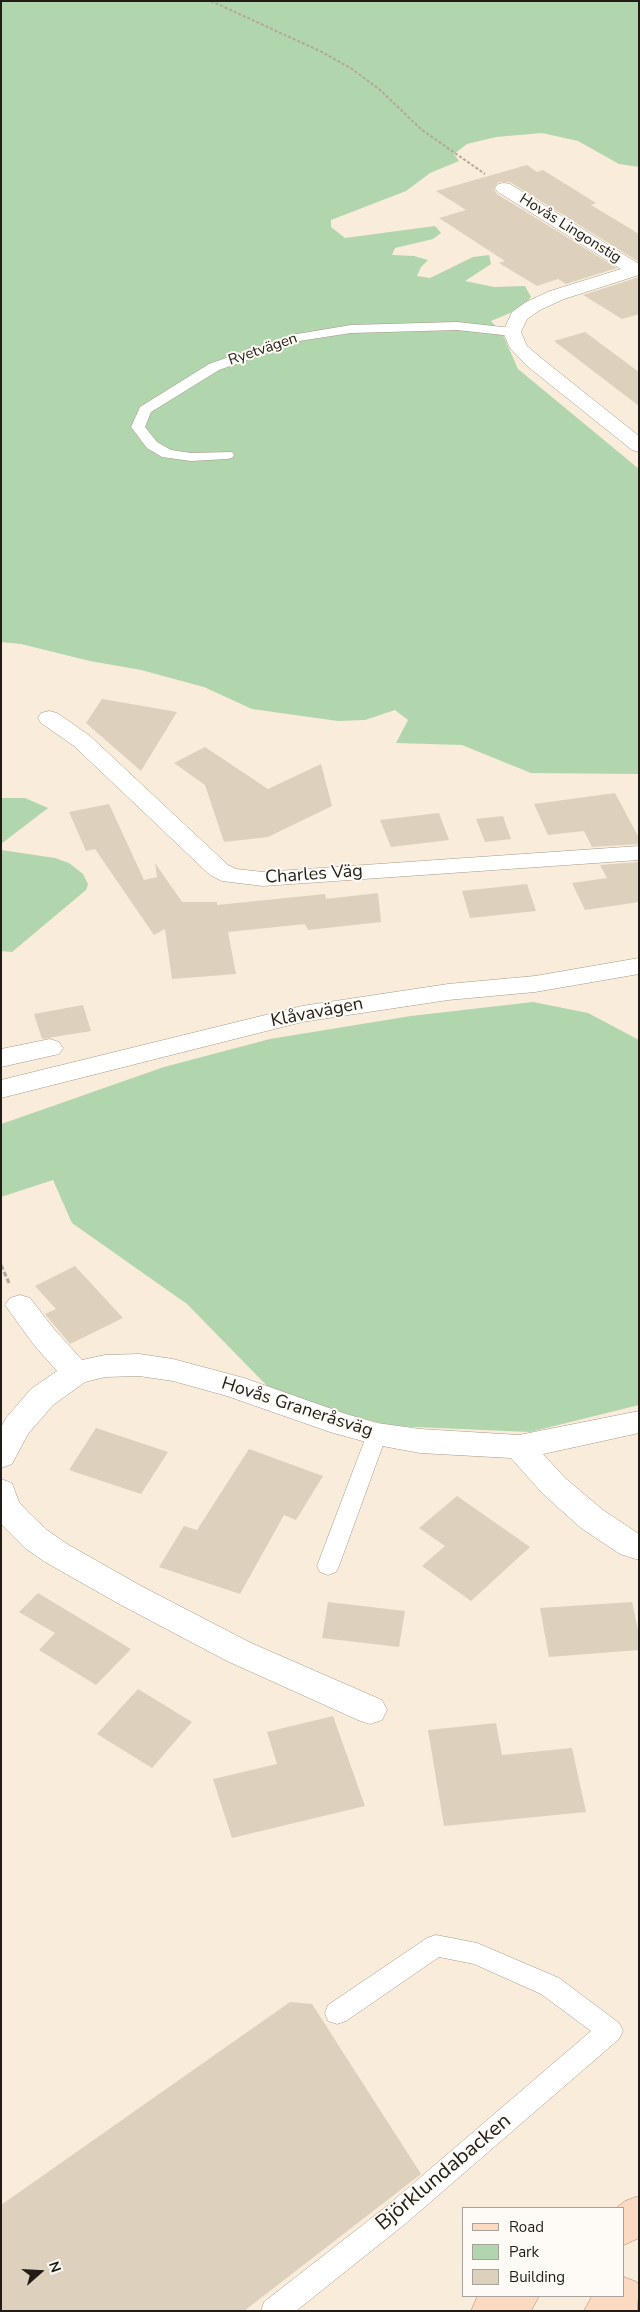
<!DOCTYPE html>
<meta charset="utf-8">
<style>
body{margin:0}
#map{position:relative;width:640px;height:2312px;overflow:hidden;background:#f9ecda;font-family:"Nunito Sans",sans-serif}
canvas{display:block}
.frame{position:absolute;inset:0;border:2px solid #211d16;pointer-events:none}
.legend{position:absolute;left:462px;top:2207px;width:162px;height:90px;box-sizing:border-box;background:#fefbf7;border:1px solid #a6a29d;margin:0;padding:6px 9px;list-style:none;font-size:15px;color:#211d16}
.legend li{display:flex;align-items:center;gap:10px;height:25px}
.legend b{width:25px;border:1px solid #a6a29d}
.north{position:absolute;left:15px;top:2247px;width:50px;height:50px;-webkit-text-stroke:4px #fefbf7;paint-order:stroke;rotate:71deg;font-size:14px;font-weight:700;line-height:20px;text-align:center;color:#211d16}
.north::after{content:'';display:block;margin:auto;width:18px;height:22px;background:#211d16;clip-path:polygon(50% 0,100% 100%,50% 72%,0 100%)}
</style>
<div id="map">
<canvas width="640" height="2312"></canvas>
<div class="frame"></div>
<ul class="legend">
<li><b style="height:6px;background:#fcdac1"></b>Road</li>
<li><b style="height:14px;background:#b1d5ad"></b>Park</li>
<li><b style="height:14px;background:#ddd0bd"></b>Building</li>
</ul>
<div class="north">N</div>
</div>
<script>
const g = document.querySelector('canvas').getContext('2d');
g.lineJoin = 'round';
function fill(path, color) { g.fillStyle = color; g.fill(path, 'evenodd'); }
const shape = rows => new Path2D(rows.map(r => 'M' + r).join(''));
function trace(path, color, width, dash) { g.strokeStyle = color; g.lineWidth = width; g.lineCap = dash ? 'butt' : 'round'; g.setLineDash(dash || []); g.stroke(path); }
function drawText(font, color, halo, rows, align = 'center') {
  g.font = font + ' "Nunito Sans",sans-serif'; g.lineWidth = 4; g.setLineDash([]); g.textBaseline = 'middle'; g.strokeStyle = halo; g.fillStyle = color; for (const [text, x, y, turn = 0] of rows) {
    g.save(); g.translate(x, y); g.rotate((+turn || 0) * Math.PI / 180); g.textAlign = isNaN(turn) ? turn : align; if (halo) g.strokeText(text, 0, 0); g.fillText(text, 0, 0); g.restore();
  }
}
const green = shape([
 [1,1,639,1,639,167,619,164,578,141,542,133,496,137,467,144,454,154,459,161,430,173,406,191,331,220,331,227,345,238,435,226,441,233,433,239,395,248,392,255,414,256,428,260,421,267,417,276,430,278,473,257,489,255,491,264,465,281,494,287,525,286,531,297,522,308,491,321,503,335,518,369,639,469,639,774,531,773,462,745,396,743,408,720,395,710,365,720,338,721,252,709,204,687,141,670,90,661,21,644,1,642],
 [1,798,25,798,48,808,1,844],
 [1,850,55,858,69,863,83,874,88,884,86,890,12,952,1,951],
 [533,1002,588,1013,639,1040,639,1405,530,1432,392,1426,278,1397,187,1304,72,1223,53,1180,1,1197,1,1124,10,1121,164,1067,270,1039,411,1016]
]);
const building = shape([
 [527,165,537,172,543,170,596,203,591,205,639,234,639,262,510,182,498,182,494,189,497,194,617,268,566,284,558,279,537,286,499,263,505,261,439,218,466,210,436,191],
 [639,277,639,314,622,319,583,295],
 [585,332,639,372,639,406,554,341],
 [102,699,177,712,141,771,86,723],
 [205,747,268,789,321,764,332,806,268,837,224,842,205,785,174,763],
 [615,793,639,838,639,844,592,847,584,831,548,835,534,804],
 [109,804,144,880,157,877,155,863,182,902,217,902,217,905,325,894,326,899,378,893,381,922,308,930,305,924,228,932,236,974,172,979,165,929,154,935,95,849,86,851,69,812],
 [439,813,449,840,391,847,380,820],
 [503,816,511,839,485,842,476,819],
 [639,862,639,902,585,910,572,883,607,878,600,865],
 [527,884,536,911,470,918,462,891],
 [83,1005,91,1031,42,1039,34,1014],
 [75,1266,123,1318,70,1344,45,1314,56,1309,35,1286],
 [96,1428,168,1452,141,1494,69,1470],
 [249,1449,323,1476,296,1520,284,1515,240,1594,159,1567,184,1526,197,1530],
 [457,1496,530,1547,471,1601,422,1566,445,1546,419,1528],
 [38,1593,131,1649,96,1685,39,1650,55,1633,19,1612],
 [328,1602,405,1611,399,1647,322,1638],
 [632,1602,639,1635,639,1650,549,1657,540,1608],
 [138,1689,192,1722,152,1768,97,1734],
 [333,1716,365,1806,232,1838,213,1779,277,1764,267,1732],
 [496,1723,502,1755,572,1748,586,1812,444,1826,428,1730],
 [290,2002,312,2004,421,2174,244,2311,1,2311,1,2205]
]);
const pathFar1 = shape([
 [211,1,322,52,352,69,379,89,422,130,485,174]
]);
const path = shape([
 [1,1265,9,1283]
]);
const service = shape([
 [457,322,512,328,518,332,512,336,457,330,351,333,299,341,219,370,151,412,145,427,157,442,171,450,191,453,232,452,234,455,232,458,227,459,191,461,162,457,147,448,131,427,140,407,209,364,291,335,351,325,457,322],
 [377,1426,384,1428,387,1434,339,1566,336,1572,328,1575,320,1572,317,1566,367,1434,370,1428,377,1426],
 [436,1935,477,1943,559,1978,619,2023,623,2031,619,2039,405,2224,296,2311,261,2311,264,2302,387,2206,591,2031,541,1994,474,1964,439,1957,346,2021,337,2024,328,2021,325,2013,328,2005,427,1938,436,1935]
]);
const minor = shape([
 [504,183,510,184,639,264,639,275,564,299,540,310,527,319,521,332,527,346,541,358,639,436,639,452,632,450,527,366,510,348,503,332,512,312,526,302,550,291,621,269,498,192,495,188,498,184,504,183],
 [49,711,57,713,90,736,228,865,236,869,263,872,639,846,639,860,263,886,222,881,210,875,74,746,41,723,38,718,41,713,49,711],
 [50,1039,59,1042,63,1048,59,1054,1,1067,1,1049,50,1039],
 [20,1295,30,1298,54,1329,82,1360,105,1355,139,1354,173,1359,244,1378,346,1414,377,1423,420,1429,519,1435,639,1411,639,1433,543,1454,565,1478,603,1510,639,1534,639,1560,620,1554,581,1528,543,1494,511,1458,420,1453,377,1445,330,1432,227,1396,173,1381,139,1376,105,1377,85,1382,53,1405,28,1434,12,1464,1,1468,1,1427,6,1418,31,1389,57,1371,34,1345,5,1305,10,1298,20,1295],
 [1,1479,12,1483,19,1502,29,1513,47,1530,67,1544,143,1587,251,1643,382,1700,387,1710,382,1720,370,1724,358,1720,227,1661,121,1605,45,1562,25,1548,1,1524,1,1479]
]);
const tertiary = shape([
 [639,958,639,974,535,992,448,1000,302,1022,1,1098,1,1080,302,1006,448,984,535,976,639,958]
]);
const primary = shape([
 [639,2196,639,2238,624,2245,624,2208,616,2208,625,2201,639,2196],
 [624,2277,637,2282,639,2286,637,2310,584,2311,592,2296,624,2296,624,2277],
 [480,2296,539,2296,531,2311,471,2311,477,2297,480,2296]
]);
const farStreetnames = [
 ["Hovås Lingonstig",570,229,32],
 ["Ryetvägen",263,350,-19]
];
const streetNames = [
 ["Charles Väg",314,875,-4],
 ["Klåvavägen",317,1013,-11],
 ["Hovås Graneråsväg",297,1408,18]
];
const nearStreetnames = [
 ["Björklundabacken",444,2173,-40]
];
fill(green, '#b1d5ad');
fill(building, '#ddd0bd');
trace(service, '#a59987', 1);
trace(minor, '#a59987', 1);
trace(tertiary, '#a59987', 1);
trace(primary, '#ae886a', 1);
trace(pathFar1, '#b2a899', 2, [3, 2]);
trace(path, '#b2a899', 3, [5, 2.5]);
fill(service, '#fff');
fill(minor, '#fff');
fill(tertiary, '#fff');
fill(primary, '#fcdac1');
drawText('15px', '#211d16', '#fefbf7', farStreetnames);
drawText('18px', '#211d16', '#fefbf7', streetNames);
drawText('21px', '#211d16', '#fefbf7', nearStreetnames);
</script>
